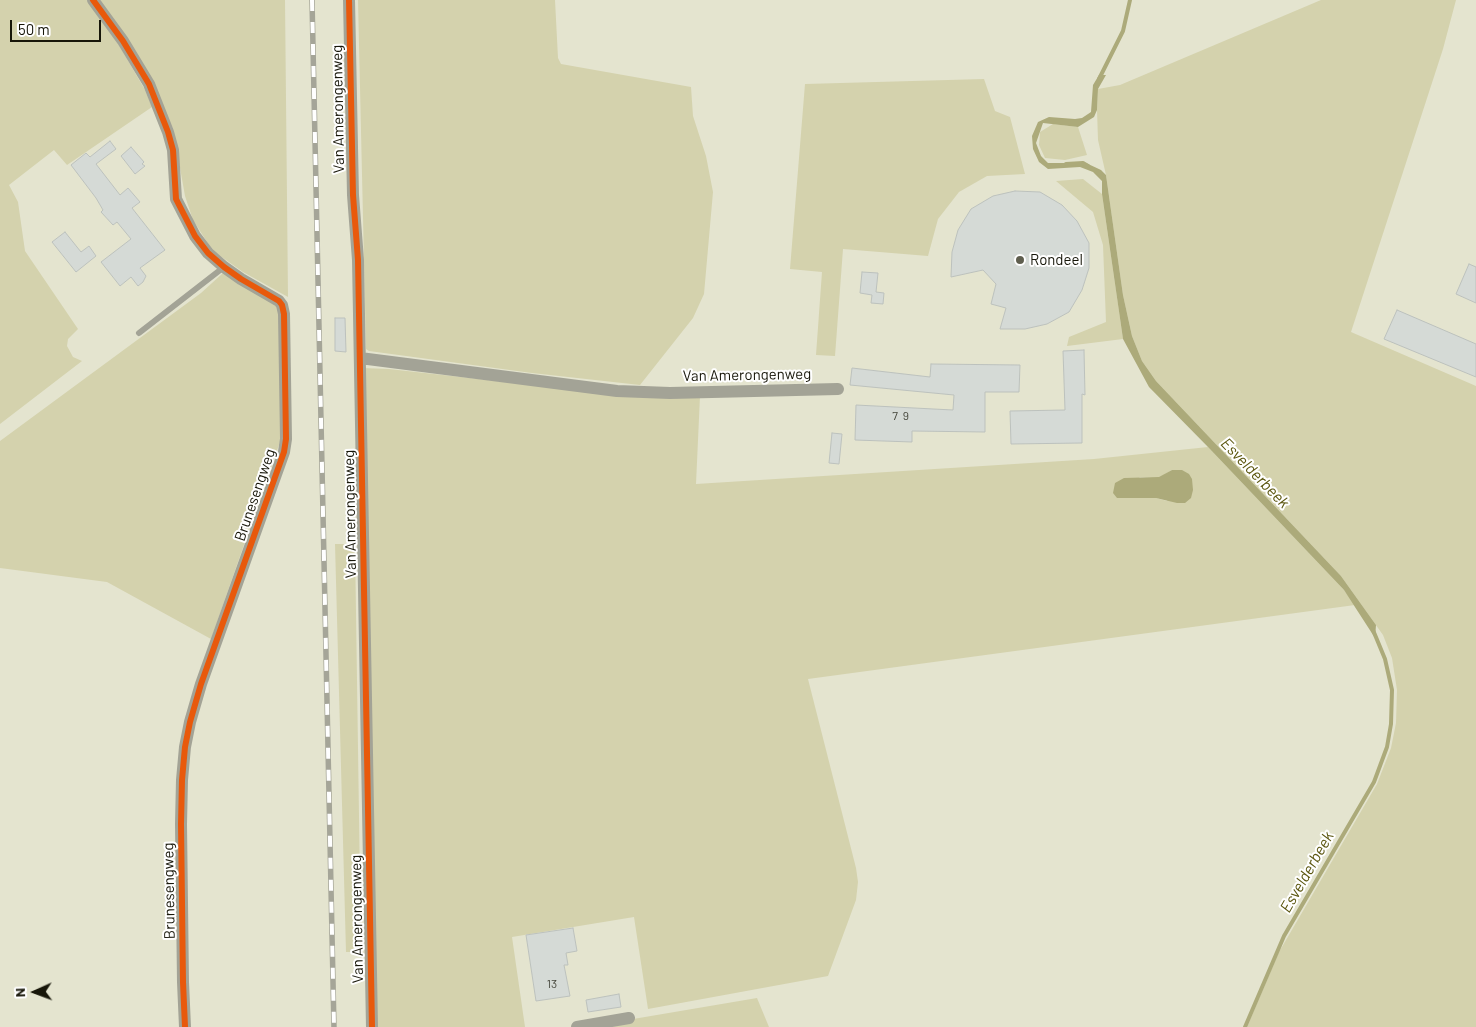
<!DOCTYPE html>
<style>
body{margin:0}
#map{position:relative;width:1476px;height:1027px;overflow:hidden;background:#e4e4cf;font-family:Barlow,sans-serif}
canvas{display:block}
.north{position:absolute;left:10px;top:967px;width:50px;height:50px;-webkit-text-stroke:4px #fff;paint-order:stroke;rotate:268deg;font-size:14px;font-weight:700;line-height:20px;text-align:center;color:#171609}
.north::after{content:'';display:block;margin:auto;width:18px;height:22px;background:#171609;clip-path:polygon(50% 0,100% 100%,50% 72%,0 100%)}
.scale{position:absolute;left:10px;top:20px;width:91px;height:22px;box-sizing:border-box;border:2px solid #171609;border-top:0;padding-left:6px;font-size:15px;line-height:18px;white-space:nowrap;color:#171609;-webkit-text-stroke:4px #fff;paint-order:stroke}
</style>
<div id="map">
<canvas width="1476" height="1027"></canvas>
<div class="north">N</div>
<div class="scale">50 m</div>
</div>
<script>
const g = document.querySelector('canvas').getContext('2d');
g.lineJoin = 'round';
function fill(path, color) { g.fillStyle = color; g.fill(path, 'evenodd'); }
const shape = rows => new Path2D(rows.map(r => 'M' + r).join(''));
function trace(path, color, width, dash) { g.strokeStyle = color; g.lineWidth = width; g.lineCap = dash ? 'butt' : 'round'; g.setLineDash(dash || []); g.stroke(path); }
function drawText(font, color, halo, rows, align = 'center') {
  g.font = font + ' Barlow,sans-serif'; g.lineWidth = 4; g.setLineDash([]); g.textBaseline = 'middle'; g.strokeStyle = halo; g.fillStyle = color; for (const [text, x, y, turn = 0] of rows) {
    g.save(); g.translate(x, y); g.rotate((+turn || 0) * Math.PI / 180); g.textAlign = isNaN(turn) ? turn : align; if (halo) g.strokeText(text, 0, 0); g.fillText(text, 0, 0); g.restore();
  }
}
const green = shape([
 [0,0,87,0,116,40,145,90,152,107,67,165,54,150,9,185,18,202,25,251,78,329,68,339,67,346,73,357,82,361,0,424],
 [100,0,285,0,288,297,243,272,216,253,209,245,193,220,185,196,173,128],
 [358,0,555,0,558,58,561,64,691,87,693,116,706,156,713,192,704,294,693,318,640,385,532,373,369,351,366,349],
 [1321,0,1456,0,1443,49,1351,332,1476,386,1476,1027,1247,1027,1279,952,1377,784,1391,748,1396,723,1397,690,1392,658,1383,635,1341,576,1156,381,1142,361,1132,336,1123,295,1106,175,1098,140,1097,110,1098,89,1120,85],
 [984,79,995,111,1010,117,1025,174,987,176,959,192,938,219,928,256,843,249,835,356,816,355,822,272,790,269,805,84],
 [1053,124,1078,127,1087,155,1065,160,1045,158,1039,145,1040,132],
 [1083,179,1102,194,1123,339,1067,346,1069,337,1106,322,1103,245,1093,212,1056,181],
 [223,273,280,307,281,439,211,639,107,582,0,568,0,441,201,293],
 [362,368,389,369,623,395,700,396,696,484,1094,459,1208,447,1344,590,1355,605,808,679,856,868,858,882,856,900,828,976,648,1009,634,917,512,937,525,1027,375,1027],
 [1172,470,1167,501,1156,498,1139,477,1159,478],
 [335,544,355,544,361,952,346,952],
 [757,998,769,1027,586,1027]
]);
const water = shape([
 [1099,75,1106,75,1098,89,1097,110,1094,117,1078,127,1043,123,1036,143,1041,156,1048,163,1086,163,1101,170,1106,175,1123,295,1132,336,1142,361,1156,381,1341,576,1376,625,1375,638,1344,590,1208,447,1149,387,1123,339,1102,194,1102,181,1093,172,1080,167,1048,169,1039,162,1033,149,1032,136,1038,122,1049,117,1075,119,1082,118,1091,112,1093,85],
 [1172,470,1182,470,1189,474,1192,479,1193,490,1191,498,1185,503,1177,503,1156,498,1117,498,1113,493,1115,483,1124,478,1159,477]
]);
const stream = shape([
 [1099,79,1123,31,1130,0],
 [1066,164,1083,163,1088,166],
 [1245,1027,1284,936,1374,782,1387,747,1391,724,1392,690,1385,659,1373,630]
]);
const building = shape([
 [110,141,116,149,96,164,120,195,128,188,140,202,132,208,165,250,140,268,146,276,143,282,138,286,131,277,120,286,101,262,131,239,117,222,113,225,101,212,103,210,96,198,71,165,86,153,90,157,110,141],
 [131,147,144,162,142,164,145,166,135,174,121,156,131,147],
 [1015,191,1040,192,1062,205,1077,221,1089,243,1089,268,1082,290,1069,312,1047,324,1025,329,1000,329,1006,308,991,304,996,284,983,270,951,277,952,252,958,230,971,209,993,196,1015,191],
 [65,232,81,252,89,246,96,256,76,272,52,242,65,232],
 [1469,264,1476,267,1476,303,1456,294,1469,264],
 [862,272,878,273,876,292,884,293,883,304,871,303,872,295,860,293,862,272],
 [1397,310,1476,344,1476,377,1384,339,1397,310],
 [335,318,345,318,346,352,335,351,335,318],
 [1084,350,1085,395,1082,394,1082,443,1011,444,1010,411,1065,410,1063,351,1084,350],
 [931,364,1020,365,1019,392,985,392,985,432,912,431,912,442,855,440,856,405,953,410,954,395,850,385,852,368,930,377,931,364],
 [832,433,842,434,839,464,829,463,832,433],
 [573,928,577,951,566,953,568,965,564,965,570,996,536,1001,526,935,573,928],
 [619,994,621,1007,588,1012,586,1000,619,994]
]);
const lane = shape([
 [139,333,224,267]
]);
const street = shape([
 [93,0,123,41,149,84,168,132,173,150,176,199,195,236,208,253,224,267,241,279,279,301,282,305,284,314,286,439,284,452,201,684,190,722,185,747,182,780,181,824,183,982,185,1027],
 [349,0,353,195,358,260,372,1027],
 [360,358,617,391,670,393,838,389],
 [577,1027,629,1018]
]);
const rail = shape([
 [312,0,334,1027]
]);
const cycleway = shape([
 [93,0,123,41,149,84,168,132,173,150,176,199,195,236,208,253,224,267,241,279,279,301,282,305,284,314,286,439,284,452,201,684,190,722,185,747,182,780,181,824,183,982,185,1027],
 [349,0,353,195,358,260,372,1027]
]);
const markers = [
 [1020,260,5,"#5f5e4e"]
];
const numberNames = [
 ["7",895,416],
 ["9",906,416],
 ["13",552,984]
];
const streetNames = [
 ["Van Amerongenweg",338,109,-91],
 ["Van Amerongenweg",747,375,-1],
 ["Brunesengweg",255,495,-71],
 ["Van Amerongenweg",350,514,-91],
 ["Brunesengweg",169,891,-91],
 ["Van Amerongenweg",357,919,-91]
];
const poiNames = [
 ["Rondeel",1030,260]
];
const waterNames = [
 ["Esvelderbeek",1255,473,46],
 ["Esvelderbeek",1307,872,-60]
];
fill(green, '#d4d2ad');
fill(water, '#acaa7a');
trace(stream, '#acaa7a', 4);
fill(building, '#d5dad6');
trace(building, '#bcc1bd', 1);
trace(lane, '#a3a396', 6);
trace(street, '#a3a396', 12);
trace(rail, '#a5a598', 5.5);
trace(rail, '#fff', 4, [11]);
trace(cycleway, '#e8590c', 6);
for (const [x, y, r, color] of markers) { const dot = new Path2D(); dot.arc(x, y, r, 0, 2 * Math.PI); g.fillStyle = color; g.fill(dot); trace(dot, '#fff', 2); }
drawText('12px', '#46473c', null, numberNames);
drawText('15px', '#171609', '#fff', streetNames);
drawText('15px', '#171609', '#fff', poiNames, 'left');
drawText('italic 16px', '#5b560f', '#fff', waterNames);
</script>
